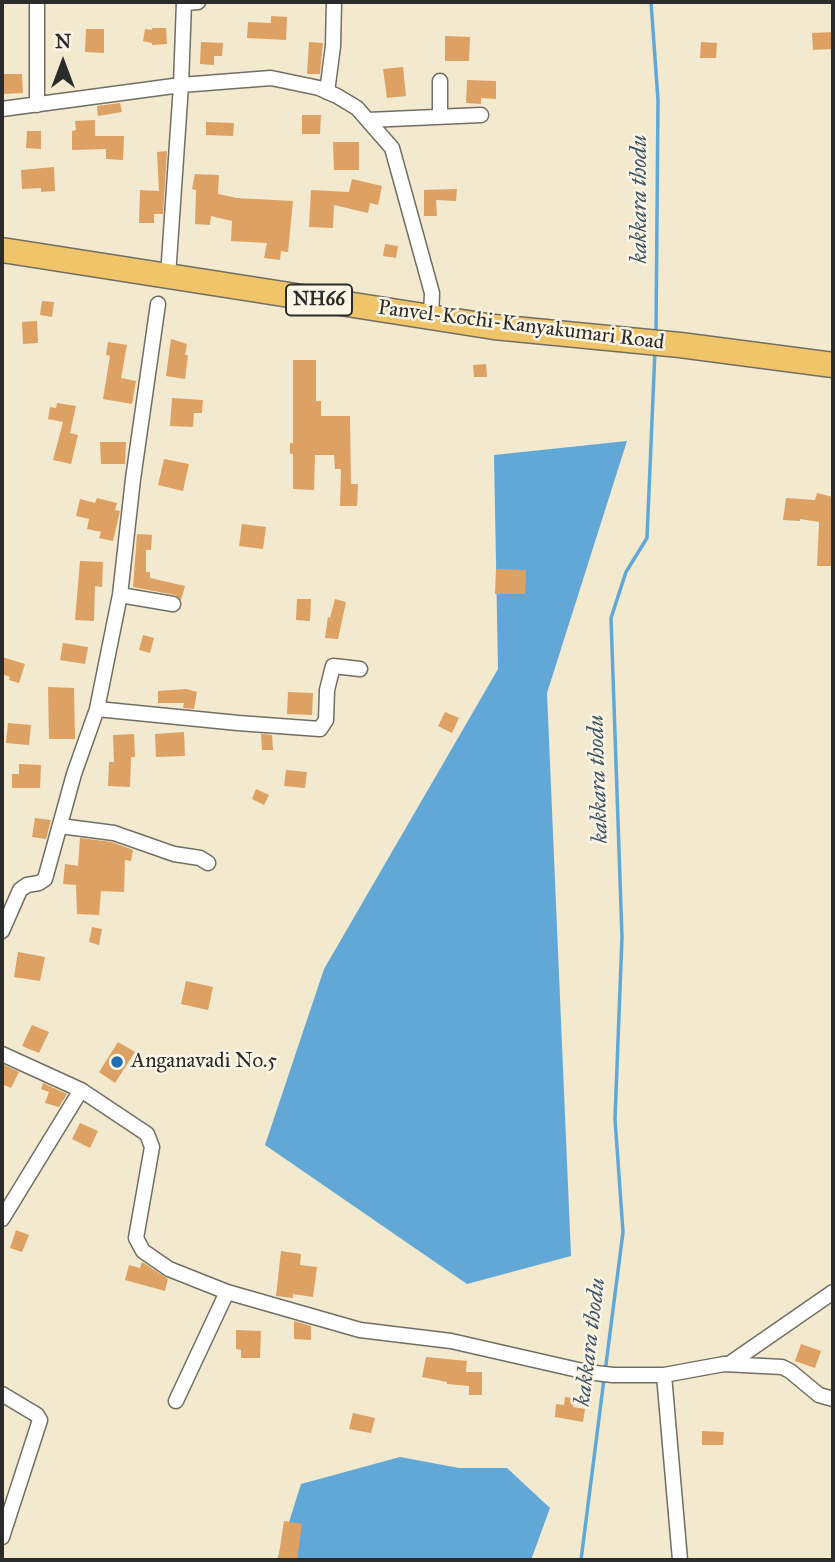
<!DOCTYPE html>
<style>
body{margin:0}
#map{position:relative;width:835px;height:1562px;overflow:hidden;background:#f2e9ce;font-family:"IM FELL Great Primer",serif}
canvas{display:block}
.frame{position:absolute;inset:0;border:4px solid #2b2b2b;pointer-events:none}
.north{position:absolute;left:28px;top:28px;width:70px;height:70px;-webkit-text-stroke:5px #fcf5e5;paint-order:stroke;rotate:0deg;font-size:19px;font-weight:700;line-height:28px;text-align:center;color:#2b2b2b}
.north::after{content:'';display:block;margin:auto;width:24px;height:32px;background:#2b2b2b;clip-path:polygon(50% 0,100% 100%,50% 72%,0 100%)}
</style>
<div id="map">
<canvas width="835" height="1562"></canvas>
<div class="frame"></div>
<div class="north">N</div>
</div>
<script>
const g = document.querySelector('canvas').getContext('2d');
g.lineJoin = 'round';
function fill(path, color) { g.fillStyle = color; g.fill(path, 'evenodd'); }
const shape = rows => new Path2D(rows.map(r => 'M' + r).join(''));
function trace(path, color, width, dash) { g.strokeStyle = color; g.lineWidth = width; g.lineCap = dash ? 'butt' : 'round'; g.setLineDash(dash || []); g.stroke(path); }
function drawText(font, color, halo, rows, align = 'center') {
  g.font = font + ' "IM FELL Great Primer",serif'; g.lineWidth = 5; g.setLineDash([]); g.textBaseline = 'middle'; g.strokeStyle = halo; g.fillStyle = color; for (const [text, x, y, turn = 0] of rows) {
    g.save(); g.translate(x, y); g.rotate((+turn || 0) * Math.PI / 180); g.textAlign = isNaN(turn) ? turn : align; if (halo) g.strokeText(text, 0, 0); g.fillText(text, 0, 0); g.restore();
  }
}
const water = shape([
 [627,441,547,693,571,1256,467,1284,265,1145,324,969,498,669,494,455],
 [400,1457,459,1468,507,1468,550,1508,531,1560,277,1560,301,1484]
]);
const stream = shape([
 [651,2,658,100,656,332],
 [605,1372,623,1232,615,1119,622,937,611,618,626,572,647,538,655,350],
 [581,1560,604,1379]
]);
const building = shape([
 [271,16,287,17,286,40,247,38,248,22,271,23],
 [152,28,166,28,167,44,152,45,152,43,143,41,145,29,152,30],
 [86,29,104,29,104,53,85,52],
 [833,32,833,49,813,50,812,33],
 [445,36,470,37,469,61,445,61],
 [201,42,223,43,222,56,214,56,214,65,200,64],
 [309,42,323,43,320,74,307,74],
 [701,42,717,43,716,58,700,58],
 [403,67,406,96,387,98,383,69],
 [2,74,22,74,23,93,2,94],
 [467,80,496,81,496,99,481,98,481,104,466,103],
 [120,103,122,112,98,116,97,106],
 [302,115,321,115,320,134,302,134],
 [95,120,95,136,124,136,123,160,106,159,106,149,72,150,72,131,76,130,75,121],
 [206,122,234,123,233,136,206,135],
 [27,131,41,131,41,149,26,148],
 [333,142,359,142,359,170,334,170],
 [167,151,163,214,154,214,154,223,139,223,140,190,159,191,157,152],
 [54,167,55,191,41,192,41,188,22,189,21,170],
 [195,174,219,175,218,194,237,198,293,201,288,252,281,251,280,260,264,258,267,243,231,241,232,221,211,216,210,225,195,224,196,190,192,189],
 [352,179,382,186,378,205,370,203,368,213,334,205,333,228,309,227,311,190,349,192],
 [457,189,456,201,436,200,437,216,424,216,424,190],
 [385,244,398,246,396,258,383,256],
 [42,301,54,302,52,317,40,315],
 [37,321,38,343,23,344,22,322],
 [171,339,187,344,185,355,188,355,185,379,166,376],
 [108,342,127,345,121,378,136,381,132,404,103,399,110,356,106,355],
 [293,360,316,360,316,401,321,401,321,416,350,416,351,484,358,484,357,506,340,506,341,469,335,469,334,455,315,455,314,490,293,489,293,454,290,454,290,443,293,443],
 [486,364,487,377,474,377,473,365],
 [172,398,203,400,202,413,194,413,193,427,170,426],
 [57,403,76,406,70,433,78,435,71,464,53,460,63,422,48,419,50,407,56,408],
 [100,442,126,442,125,464,101,464],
 [164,459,189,464,183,491,158,485],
 [817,493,833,497,833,566,817,566,819,522,800,519,800,521,783,520,786,498,815,500],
 [97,498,117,503,115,510,120,511,113,541,99,538,101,532,87,529,89,519,76,516,80,499,95,503],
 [242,524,266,527,263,549,239,546],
 [137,534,152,535,151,550,146,550,146,572,150,572,150,578,185,586,181,600,175,595,133,587],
 [80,561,103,562,102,587,95,586,94,621,75,620],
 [496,569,526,570,525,594,495,594],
 [297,599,311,599,310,621,296,620],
 [335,599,346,602,338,639,325,638,328,617,330,618],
 [143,635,154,638,150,653,139,650],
 [63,643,88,647,85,664,60,660],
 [2,657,25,664,19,683,9,680,10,677,2,674],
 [48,687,74,688,75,739,49,739],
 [186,689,197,692,194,709,183,708,184,703,158,703,158,691],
 [288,692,313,693,312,715,287,714],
 [445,712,459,718,452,733,438,726],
 [8,723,31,725,29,745,6,743],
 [184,732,185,756,156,757,155,734],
 [134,734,135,757,131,757,130,787,108,786,109,762,114,762,113,735],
 [261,734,272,735,273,750,262,750],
 [19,764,41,765,40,788,12,788,12,774,19,774],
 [286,770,307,772,305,788,284,786],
 [256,789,269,795,264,805,252,799],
 [35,818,51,820,46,839,32,837],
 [80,838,112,842,133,850,131,861,125,860,124,892,101,891,99,915,77,914,76,885,63,884,65,864,78,866],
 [92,927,102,929,99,945,89,942],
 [18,952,45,957,40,981,14,977],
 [186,981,213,987,208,1010,181,1004],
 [32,1025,49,1032,39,1053,22,1046],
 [118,1042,135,1052,115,1083,99,1072],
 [2,1064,19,1072,11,1088,2,1084],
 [43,1083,67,1094,59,1107,45,1103,49,1092,41,1089],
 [80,1123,98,1131,90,1148,72,1139],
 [16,1230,29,1235,22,1252,10,1248],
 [281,1251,301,1254,300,1265,317,1267,313,1297,293,1294,293,1298,276,1296],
 [142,1262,168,1279,165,1291,125,1280,129,1265,140,1268],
 [294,1321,311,1326,311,1340,294,1339],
 [236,1330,261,1331,260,1358,241,1358,241,1350,236,1349],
 [801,1344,821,1351,815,1368,795,1361],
 [426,1357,467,1361,466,1372,482,1372,482,1395,469,1395,469,1386,447,1384,447,1382,422,1377],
 [565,1397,575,1398,573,1407,585,1409,583,1422,555,1417,556,1404,564,1405],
 [353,1413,375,1418,371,1433,349,1429],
 [702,1431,724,1432,723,1445,702,1445],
 [284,1521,302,1524,297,1560,278,1560]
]);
const minor = shape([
 [37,2,37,105],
 [184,3,198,2],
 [327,92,333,46,334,2],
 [2,109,181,85,271,78,319,88,337,96,357,108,392,148,432,293,431,317],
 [440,117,440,81],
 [368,120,481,115],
 [168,276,181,85,184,2],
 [120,595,173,604],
 [97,709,238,723,320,729,326,720,327,690,333,666,360,669],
 [60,826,114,833,174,854,200,858,208,863],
 [2,931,20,890,27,885,39,883,45,879,74,774,97,709,120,595,133,479,158,304],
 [2,1054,81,1090,147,1134,152,1147,136,1238,143,1251,169,1269,227,1292,360,1330,451,1341,587,1372,613,1375,664,1375,724,1364,782,1367,790,1371,819,1395,833,1399],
 [2,1219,81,1090],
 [729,1364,833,1292],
 [664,1375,680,1560],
 [2,1394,37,1415,40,1420,2,1537],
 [176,1401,227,1292]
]);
const trunk = shape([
 [2,250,494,327,680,345,833,365]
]);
const markers = [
 [117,1062,7,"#1f6fb2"]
];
const shields = [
 [319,300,66]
];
const shieldNames = [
 ["NH66",319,300]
];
const streetNames = [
 ["Panvel-Kochi-Kanyakumari Road",521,326,7]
];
const poiNames = [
 ["Anganavadi No.5",131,1062]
];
const waterNames = [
 ["kakkara thodu",640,199,-90],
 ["kakkara thodu",599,779,-92],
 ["kakkara thodu",591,1342,-83]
];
fill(water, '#61a8d7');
trace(stream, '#61a8d7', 3.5);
fill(building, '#dda164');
trace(minor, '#716e64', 17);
trace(trunk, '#716e64', 27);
trace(minor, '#fff', 14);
trace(trunk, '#f0c469', 24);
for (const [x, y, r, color] of markers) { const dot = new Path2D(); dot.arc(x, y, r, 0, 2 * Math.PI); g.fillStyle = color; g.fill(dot); trace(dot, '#fcf5e5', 2.5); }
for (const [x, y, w] of shields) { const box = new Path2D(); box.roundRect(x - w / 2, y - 15.5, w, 31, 5); g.fillStyle = '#fcf5e5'; g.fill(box); trace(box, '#2b2b2b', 2); }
drawText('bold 19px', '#2b2b2b', null, shieldNames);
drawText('21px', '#2b2b2b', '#fcf5e5', streetNames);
drawText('21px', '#2b2b2b', '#fcf5e5', poiNames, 'left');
drawText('italic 23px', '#3e5767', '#fcf5e5', waterNames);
</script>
